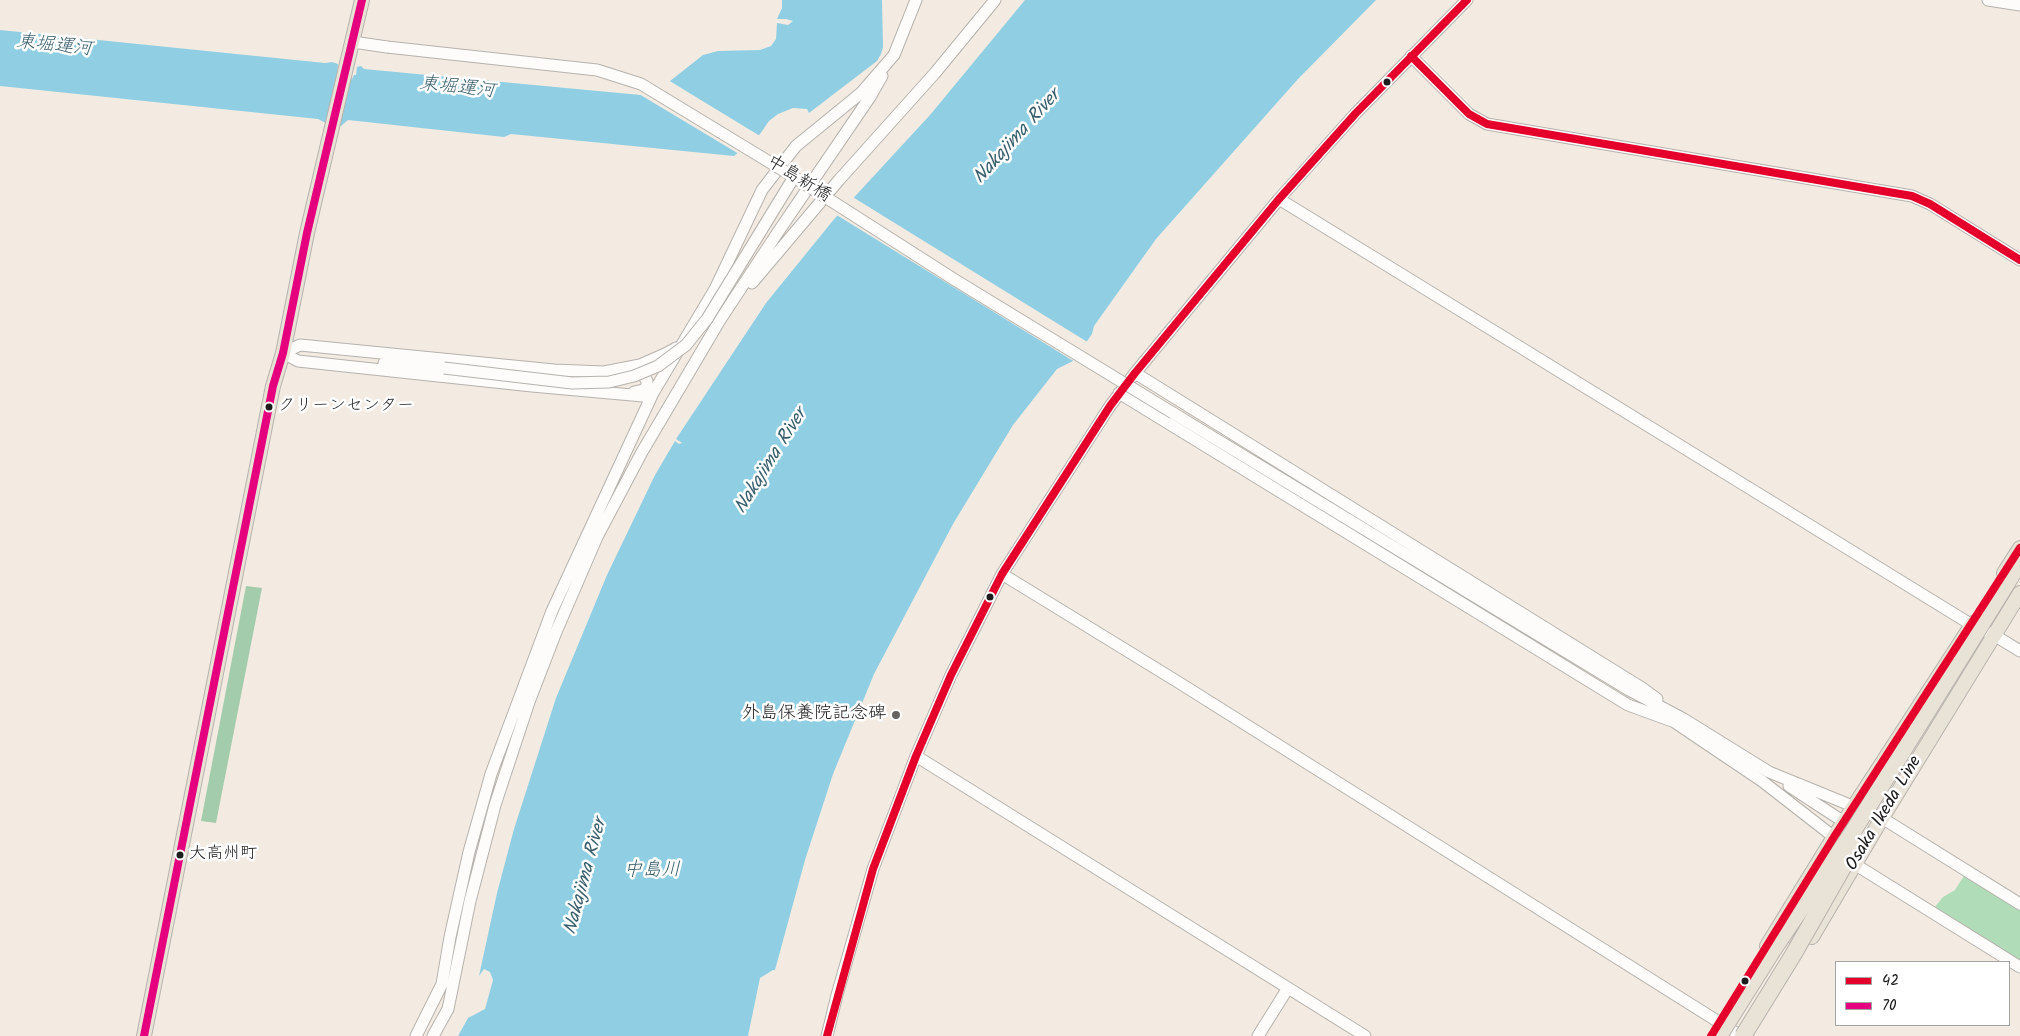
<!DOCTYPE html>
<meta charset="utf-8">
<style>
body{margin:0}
#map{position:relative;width:2020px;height:1036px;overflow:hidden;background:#f3ebe2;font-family:Kalam,sans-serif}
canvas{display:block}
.legend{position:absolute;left:1835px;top:961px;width:175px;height:65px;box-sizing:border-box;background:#fff;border:1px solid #a4a4a4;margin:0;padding:6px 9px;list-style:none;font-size:15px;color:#1c1c1c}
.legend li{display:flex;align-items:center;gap:10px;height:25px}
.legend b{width:25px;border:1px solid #a4a4a4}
</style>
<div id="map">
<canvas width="2020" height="1036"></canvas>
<ul class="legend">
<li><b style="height:6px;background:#e4002b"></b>42</li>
<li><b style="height:6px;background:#e5007d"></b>70</li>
</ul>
</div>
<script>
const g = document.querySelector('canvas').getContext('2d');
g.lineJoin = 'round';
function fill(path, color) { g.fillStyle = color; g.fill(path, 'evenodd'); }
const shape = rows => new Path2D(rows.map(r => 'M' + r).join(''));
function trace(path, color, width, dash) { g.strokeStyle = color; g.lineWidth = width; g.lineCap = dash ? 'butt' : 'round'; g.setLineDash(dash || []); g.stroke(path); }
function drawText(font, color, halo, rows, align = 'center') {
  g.font = font + ' Kalam,"Klee One",sans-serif'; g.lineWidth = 5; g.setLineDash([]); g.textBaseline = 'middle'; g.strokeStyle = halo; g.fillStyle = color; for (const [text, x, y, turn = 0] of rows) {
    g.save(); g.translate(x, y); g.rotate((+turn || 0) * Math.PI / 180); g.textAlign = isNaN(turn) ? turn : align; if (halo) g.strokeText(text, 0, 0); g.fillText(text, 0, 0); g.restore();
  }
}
const green = shape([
 [1965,874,2020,908,2020,962,1934,908,1943,897,1955,890]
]);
const forest = shape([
 [246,586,262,588,216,823,201,821]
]);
const water = shape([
 [782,0,882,0,883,47,881,54,877,61,809,113,807,109,793,108,778,114,769,121,760,134,734,156,511,134,504,137,348,120,341,126,326,123,318,119,0,86,0,30,325,63,332,62,338,64,337,75,352,79,354,75,356,75,357,67,361,66,364,69,651,96,703,55,718,51,760,50,771,46,776,39,777,23,788,25,793,21,786,19,777,19,782,8],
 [1025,0,1376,0,1298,79,1156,239,1094,326,1092,334,1073,361,1057,369,1013,425,953,524,874,674,833,774,805,860,775,970,773,970,760,978,748,1036,458,1036,468,1018,485,1009,493,980,490,972,484,969,479,976,497,893,514,829,556,698,607,575,655,475,675,441,679,444,682,443,676,439,766,303,835,218,930,115]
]);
const pier = shape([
 [668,80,760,136,739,154,639,94,654,93],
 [851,196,1089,343,1075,362,835,214]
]);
const minor = shape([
 [1988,0,2020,5],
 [353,42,387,47],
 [1411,56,1469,114,1487,124,1912,196,1930,204,2020,260],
 [1279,199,1972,625,1994,635,2020,651],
 [752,283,839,180,935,73,995,0],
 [283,353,300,345,554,370,604,372,640,365,665,354,676,348],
 [283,353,298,361,532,386,643,396,653,393],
 [384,363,444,368],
 [634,370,642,373,647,381,647,387,643,390,634,392],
 [1135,373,1642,688,1657,699],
 [1119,393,1628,705,1672,721],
 [1173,413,1629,690,1682,718,1769,772,1882,818,2020,904],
 [1002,574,1178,682,1741,1036],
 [1667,717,1762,781,1834,837,1839,843],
 [916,756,1365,1036],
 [1789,786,1844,822,1850,828],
 [1850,858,1856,865,2020,967],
 [416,1036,442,984,450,937,469,852,491,774,552,611,653,393,715,289,762,190,796,146,861,93,894,55,916,0],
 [433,1036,448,1009,470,901,495,805,529,702,556,632,597,537,642,452,720,320,778,232,870,97,882,76],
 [827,1036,837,995,873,869,916,756,951,675,1002,574,1110,406,1135,373,1279,199,1356,113,1467,0],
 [1258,1036,1288,988]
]);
const major = shape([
 [2004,573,2020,548],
 [1812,937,1882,818,2020,593],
 [1767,946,1834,837,1973,623],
 [144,1036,273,386,283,353,307,233,362,0]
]);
const highway = shape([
 [1794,936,1808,915]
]);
const minorBridge = shape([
 [387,47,597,70,641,84,794,177,955,280,1173,413],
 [444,368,572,383,609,382,634,376,658,366,686,345,707,319,794,177]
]);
const highwayBridge = shape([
 [1719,1036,1773,950,1852,833,2020,562],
 [1743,1036,1793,955,1858,841]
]);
const bus1 = shape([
 [1411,56,1469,114,1487,124,1912,196,1930,204,2020,260],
 [827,1036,873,869,916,756,951,675,1002,574,1110,406,1135,373,1279,199,1356,113,1467,0],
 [1711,1036,1834,837,2020,548]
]);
const bus2 = shape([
 [144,1036,273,386,283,353,307,233,362,0]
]);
const markers = [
 [1387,82,4.5,"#1c1c1c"],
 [269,407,4.5,"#1c1c1c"],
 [990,597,4.5,"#1c1c1c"],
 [896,715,5,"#676461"],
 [180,855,4.5,"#1c1c1c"],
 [1745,981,4.5,"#1c1c1c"]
];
const busNames = [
 ["クリーンセンター",278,407],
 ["大高州町",189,855]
];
const streetNames = [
 ["中島新橋",798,180,32],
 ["Osaka Ikeda Line",1885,814,-59]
];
const poiNames = [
 ["外島保養院記念碑",886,715]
];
const waterNames = [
 ["東堀運河",54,47,6],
 ["東堀運河",457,89,6],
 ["Nakajima River",1018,138,-48],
 ["Nakajima River",772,462,-58],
 ["中島川",652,872],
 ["Nakajima River",587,877,-75]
];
fill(green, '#b0ddb8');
fill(forest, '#a3ccac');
fill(water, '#90cfe3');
fill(pier, '#f3ebe2');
trace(minor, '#b6b2ad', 13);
trace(major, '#b6b2ad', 16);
trace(highway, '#b6b2ad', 18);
trace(minor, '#fdfcfb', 11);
trace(major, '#e9e2d6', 14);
trace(highway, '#e9e2d6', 16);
trace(minorBridge, '#b6b2ad', 13, []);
trace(highwayBridge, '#b6b2ad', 18, []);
trace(minorBridge, '#fdfcfb', 11);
trace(highwayBridge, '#e9e2d6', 16);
trace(bus1, '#e4002b', 8);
trace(bus2, '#e5007d', 8);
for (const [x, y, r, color] of markers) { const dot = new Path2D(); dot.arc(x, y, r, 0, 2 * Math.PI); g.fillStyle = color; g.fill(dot); trace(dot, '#fff', 2); }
drawText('17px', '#1c1c1c', '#fff', busNames, 'left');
drawText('18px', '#1c1c1c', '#fff', streetNames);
drawText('18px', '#1c1c1c', '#fff', poiNames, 'right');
drawText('italic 19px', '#3a5f6c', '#fff', waterNames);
</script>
